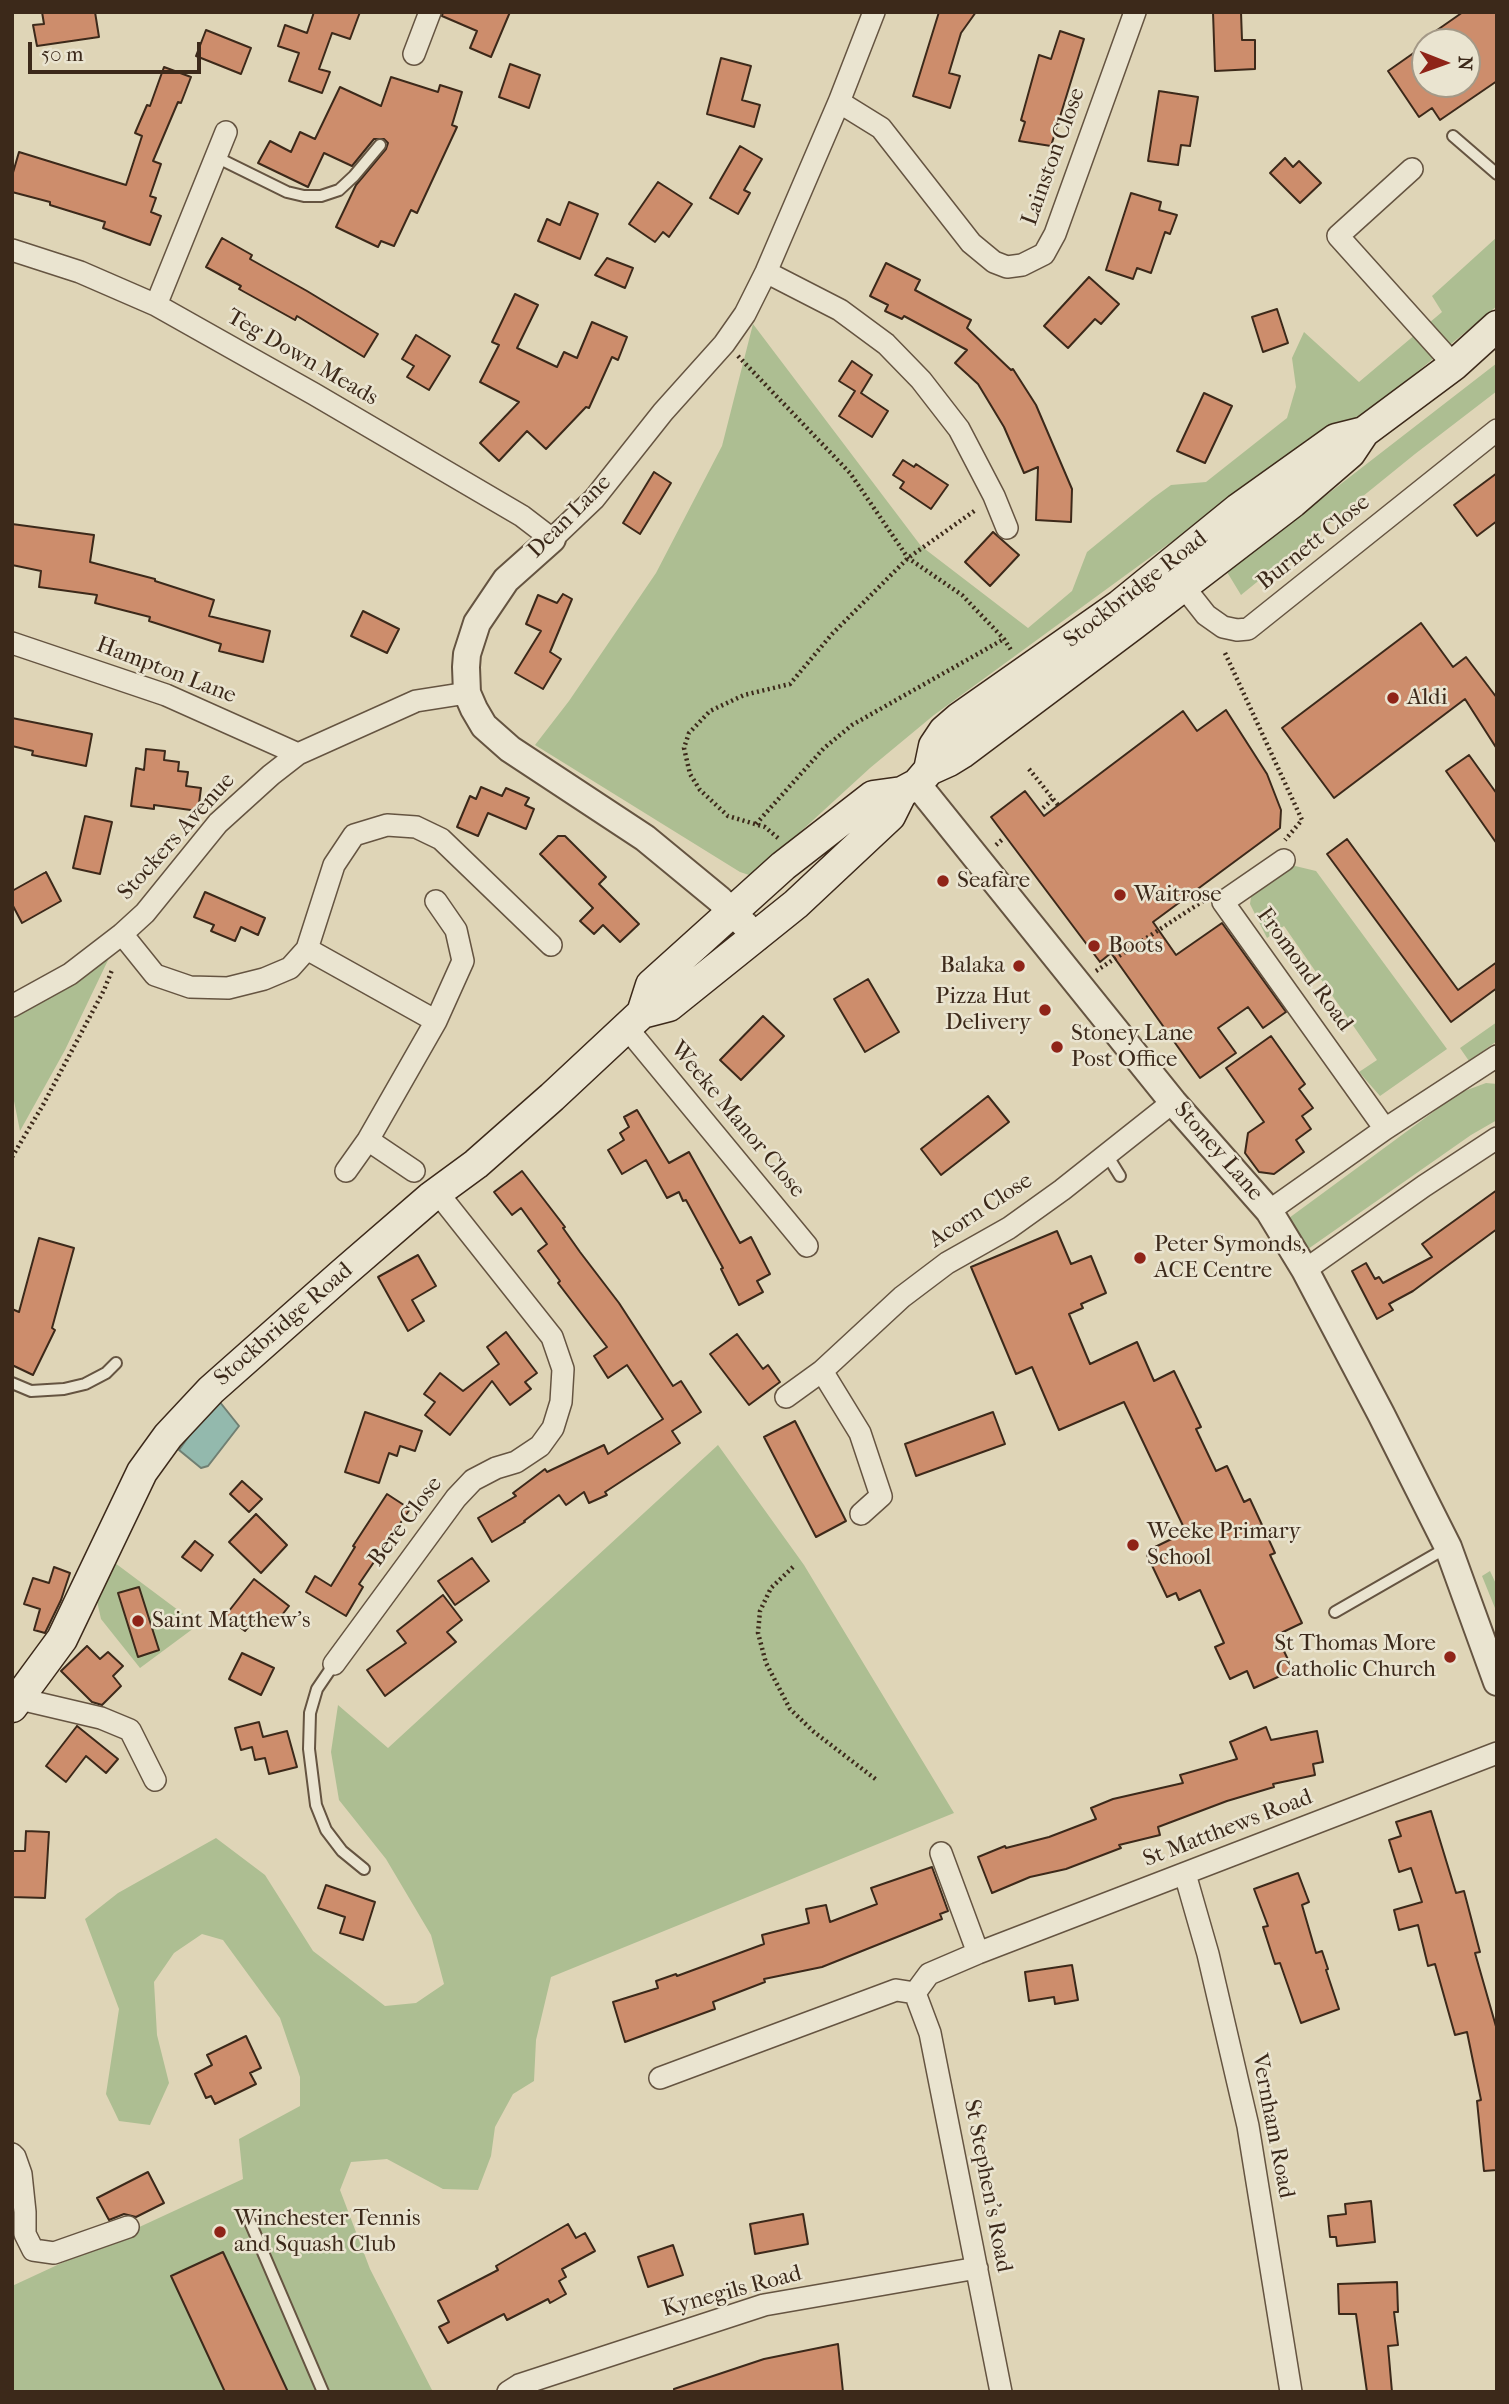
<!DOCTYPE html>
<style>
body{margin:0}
#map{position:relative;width:1509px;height:2404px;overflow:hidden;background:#dfd5b7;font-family:"IM FELL French Canon",serif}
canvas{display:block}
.frame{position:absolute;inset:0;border:14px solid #3c291a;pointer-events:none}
.north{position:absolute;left:1411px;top:28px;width:70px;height:70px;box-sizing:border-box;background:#eae4d0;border:2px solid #a49987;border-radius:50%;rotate:91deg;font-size:19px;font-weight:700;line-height:28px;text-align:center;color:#3c291a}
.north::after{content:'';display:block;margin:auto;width:24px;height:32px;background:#8f2418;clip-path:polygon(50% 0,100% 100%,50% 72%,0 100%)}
.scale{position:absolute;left:28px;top:42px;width:173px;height:32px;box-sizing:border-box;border:4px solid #3c291a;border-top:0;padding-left:9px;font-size:21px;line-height:24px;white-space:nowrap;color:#3c291a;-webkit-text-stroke:5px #eae4d0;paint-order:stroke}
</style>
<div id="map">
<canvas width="1509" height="2404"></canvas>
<div class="frame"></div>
<div class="north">N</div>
<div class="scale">50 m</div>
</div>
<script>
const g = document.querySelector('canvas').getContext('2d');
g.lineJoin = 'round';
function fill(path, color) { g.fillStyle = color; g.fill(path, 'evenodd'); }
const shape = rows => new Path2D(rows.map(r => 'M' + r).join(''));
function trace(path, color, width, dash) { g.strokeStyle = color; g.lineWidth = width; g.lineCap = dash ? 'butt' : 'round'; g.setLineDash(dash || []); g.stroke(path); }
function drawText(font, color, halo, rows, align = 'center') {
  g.font = font + ' "IM FELL French Canon",serif'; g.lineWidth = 5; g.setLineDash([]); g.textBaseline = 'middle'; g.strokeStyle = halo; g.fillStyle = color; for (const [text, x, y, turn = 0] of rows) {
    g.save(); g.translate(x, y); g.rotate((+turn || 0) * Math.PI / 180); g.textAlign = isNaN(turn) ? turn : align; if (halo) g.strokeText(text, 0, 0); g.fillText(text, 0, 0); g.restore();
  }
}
const green = shape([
 [1497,237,1497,306,1354,424,1167,545,934,715,870,768,752,876,740,872,535,745,569,701,656,573,722,446,753,324,921,546,1028,628,1072,591,1087,552,1153,498,1171,485,1206,482,1287,418,1296,387,1292,358,1304,332,1359,382,1442,312,1432,296],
 [1497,363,1497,391,1415,454,1241,595,1227,572],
 [1291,865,1316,871,1447,1049,1380,1096,1359,1072,1377,1060,1284,926,1267,938,1250,904,1251,897,1256,889],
 [110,956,65,1050,20,1131,12,1091,12,1025,17,1011],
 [1497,1022,1497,1041,1469,1061,1460,1048],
 [1486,1083,1497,1084,1497,1120,1471,1135,1308,1249,1289,1218,1459,1093],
 [718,1445,804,1565,954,1813,551,1977,536,2040,534,2081,513,2094,495,2127,491,2156,478,2190,443,2189,387,2159,351,2162,340,2190,370,2269,433,2392,12,2392,12,2286,243,2179,239,2139,300,2106,300,2077,280,2018,223,1940,202,1934,174,1953,154,1982,157,2035,169,2083,150,2125,119,2121,106,2094,119,2009,85,1919,118,1893,216,1838,265,1875,313,1951,385,2006,416,2003,444,1984,431,1935,386,1859,339,1800,331,1752,338,1705,388,1748],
 [115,1563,198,1625,140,1668,101,1619,97,1601],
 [1490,1571,1497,1586,1497,1613,1482,1576]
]);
const water = shape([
 [219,1401,239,1426,208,1466,201,1468,179,1450,206,1412,219,1401]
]);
const building = shape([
 [42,12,95,12,99,37,37,46,33,25,44,24,42,12],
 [314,12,360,12,350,39,332,33,319,69,330,72,322,93,289,81,299,53,278,46,285,25,307,33,314,12],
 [443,12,510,12,491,57,470,48,477,31,442,16,443,12],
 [939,12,976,12,961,33,949,73,960,76,950,108,913,96,939,12],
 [1213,12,1241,12,1242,40,1255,40,1255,69,1215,71,1213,12],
 [1463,12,1497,12,1497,81,1440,120,1432,108,1419,117,1388,71,1425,45,1425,84,1467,84,1467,42,1420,42,1463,12],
 [206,30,251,48,241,74,196,56,206,30],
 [1060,31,1084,39,1051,146,1019,141,1025,122,1021,120,1039,55,1051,59,1060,31],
 [721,58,751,66,742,100,760,105,754,127,707,114,721,58],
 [510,64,540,75,529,108,499,97,510,64],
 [164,67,191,77,181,103,178,102,153,161,161,164,150,196,156,198,151,212,161,216,150,245,103,228,105,222,50,205,50,202,12,192,12,176,19,152,126,185,142,136,135,133,147,105,150,106,164,67],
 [391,77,438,92,440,85,462,92,452,125,457,127,417,213,411,210,394,246,381,241,378,247,336,227,356,185,386,149,388,143,384,139,374,139,352,166,324,153,308,187,258,163,270,141,291,152,300,132,315,139,340,87,381,106,391,77],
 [1159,91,1198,97,1190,146,1181,145,1178,165,1148,161,1159,91],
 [740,146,762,159,744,190,750,193,738,214,710,198,740,146],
 [1285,158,1293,167,1299,161,1321,183,1300,203,1270,173,1285,158],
 [658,182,692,204,669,237,663,232,655,242,629,224,658,182],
 [1131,193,1161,202,1159,210,1177,215,1170,234,1165,232,1151,273,1137,268,1133,279,1106,270,1131,193],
 [569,202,598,214,580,259,538,241,547,219,560,225,569,202],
 [222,238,252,255,250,259,307,291,378,334,364,357,297,316,295,320,239,289,241,286,206,267,222,238],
 [607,258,633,268,625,288,595,275,607,258],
 [886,263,920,280,915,290,971,320,967,328,1011,370,1013,369,1036,405,1072,489,1071,522,1036,520,1038,467,1024,473,1004,427,978,384,955,363,967,350,904,316,902,319,885,311,888,305,870,296,886,263],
 [1089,277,1119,304,1101,324,1095,319,1068,348,1044,326,1089,277],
 [515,294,538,305,517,348,557,367,564,352,577,358,592,322,627,337,618,360,612,357,589,408,586,407,546,449,527,431,499,461,480,443,519,402,480,382,499,345,492,342,515,294],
 [1277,309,1288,343,1263,352,1252,317,1277,309],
 [416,335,450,356,429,390,407,377,414,366,402,359,416,335],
 [852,361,872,375,861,393,888,411,872,437,839,416,855,391,839,381,852,361],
 [1204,393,1232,406,1205,463,1177,451,1204,393],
 [903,460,914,467,916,464,948,485,931,509,900,488,904,482,893,475,903,460],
 [654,472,671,483,640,534,623,523,654,472],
 [1497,473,1497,521,1477,536,1454,505,1497,473],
 [12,524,94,535,90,562,155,579,155,581,214,600,209,616,270,631,263,662,219,651,221,644,149,621,150,617,95,603,97,595,39,587,41,571,12,565,12,524],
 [993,532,1019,555,990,586,965,562,993,532],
 [563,594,572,599,550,652,561,659,543,689,515,673,541,631,526,624,538,595,557,603,563,594],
 [363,611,399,629,387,653,351,636,363,611],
 [1421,623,1453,667,1466,657,1497,698,1497,749,1465,699,1334,798,1282,728,1421,623],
 [1226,710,1267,774,1281,810,1280,828,1153,922,1176,955,1222,923,1286,1012,1263,1028,1248,1007,1218,1028,1236,1053,1200,1078,1111,953,1100,962,991,817,1025,791,1044,816,1183,711,1197,731,1226,710],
 [12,718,92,734,86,766,32,755,33,751,12,746,12,718],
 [146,749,165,751,164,760,179,762,178,771,188,772,186,786,201,788,198,811,154,805,154,809,131,806,136,768,144,770,146,749],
 [1469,755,1497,794,1497,844,1446,771,1469,755],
 [481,787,502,796,506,788,529,798,525,805,534,809,526,829,488,813,478,836,457,827,470,796,476,799,481,787],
 [85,816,112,822,100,874,73,868,85,816],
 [558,836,565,836,606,877,599,884,639,924,620,942,603,925,594,934,580,921,593,908,540,854,558,836],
 [1347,839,1458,990,1497,962,1497,988,1451,1022,1327,854,1347,839],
 [46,872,61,901,22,923,12,904,12,891,46,872],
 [205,892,265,918,258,935,241,927,235,941,211,931,214,925,194,917,205,892],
 [868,979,899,1032,865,1052,834,999,868,979],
 [763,1016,784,1036,741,1080,720,1060,763,1016],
 [1271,1036,1305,1084,1299,1089,1313,1108,1302,1116,1311,1129,1296,1140,1304,1152,1274,1174,1259,1172,1245,1153,1248,1133,1264,1122,1226,1068,1271,1036],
 [988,1096,1009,1122,941,1175,921,1149,988,1096],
 [637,1110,669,1163,689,1152,740,1243,751,1237,770,1274,757,1281,763,1292,739,1305,721,1269,723,1268,686,1200,683,1201,679,1192,667,1198,646,1160,622,1174,608,1150,624,1140,620,1133,629,1127,624,1117,637,1110],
 [522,1171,565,1227,563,1228,580,1252,619,1303,673,1386,681,1381,701,1412,672,1431,680,1443,605,1492,607,1495,589,1503,584,1492,566,1505,559,1495,524,1521,525,1522,492,1542,478,1518,516,1496,513,1493,545,1469,547,1472,604,1445,608,1454,663,1419,627,1365,608,1378,594,1356,607,1347,558,1283,560,1281,538,1251,547,1244,521,1208,512,1215,494,1192,522,1171],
 [1497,1190,1497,1229,1413,1291,1389,1304,1393,1310,1377,1319,1352,1271,1366,1263,1375,1279,1379,1277,1383,1283,1432,1257,1422,1244,1497,1190],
 [1057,1231,1071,1264,1091,1256,1106,1293,1081,1304,1083,1308,1069,1314,1090,1364,1137,1342,1154,1381,1174,1371,1201,1427,1196,1429,1216,1471,1227,1466,1244,1502,1250,1499,1275,1553,1270,1555,1302,1623,1281,1633,1287,1644,1282,1647,1293,1670,1254,1688,1247,1671,1230,1679,1215,1647,1224,1643,1200,1590,1179,1600,1176,1593,1167,1597,1147,1555,1157,1550,1155,1547,1186,1532,1124,1402,1059,1430,1032,1367,1016,1374,971,1267,1057,1231],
 [39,1238,74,1248,52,1328,55,1330,33,1375,12,1365,12,1309,19,1312,39,1238],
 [418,1255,436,1286,412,1300,424,1321,408,1331,378,1277,418,1255],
 [506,1332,537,1373,525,1382,531,1389,510,1405,492,1381,450,1435,425,1415,435,1402,424,1394,440,1373,463,1391,499,1364,487,1347,506,1332],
 [737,1334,763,1369,768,1365,780,1382,749,1405,710,1354,737,1334],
 [365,1412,422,1431,415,1451,400,1446,397,1456,389,1453,379,1483,345,1472,365,1412],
 [993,1412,1005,1444,916,1476,905,1444,993,1412],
 [795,1421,846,1521,816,1537,764,1437,795,1421],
 [242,1481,262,1499,249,1512,230,1494,242,1481],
 [387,1494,410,1509,359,1584,363,1587,346,1616,306,1592,315,1576,331,1586,355,1547,353,1546,387,1494],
 [256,1514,287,1545,261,1573,229,1542,256,1514],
 [195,1541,213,1555,201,1571,182,1557,195,1541],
 [472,1558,489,1581,455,1605,438,1581,472,1558],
 [54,1567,70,1573,61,1600,45,1633,34,1630,40,1609,24,1604,33,1578,49,1583,54,1567],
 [254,1579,289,1606,275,1624,260,1613,245,1631,225,1616,254,1579],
 [139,1587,159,1650,138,1657,118,1593,139,1587],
 [443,1595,462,1620,447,1632,456,1642,385,1696,367,1670,406,1643,397,1631,443,1595],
 [87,1646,100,1659,108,1652,123,1666,113,1676,121,1686,102,1705,92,1702,61,1671,87,1646],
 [242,1653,274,1668,261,1695,229,1679,242,1653],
 [259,1722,263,1737,287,1731,297,1767,269,1774,265,1758,255,1760,252,1747,241,1750,235,1728,259,1722],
 [77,1726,118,1759,106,1773,86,1756,66,1782,46,1766,77,1726],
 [1266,1727,1271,1740,1317,1731,1323,1762,1313,1764,1315,1775,1273,1784,1274,1787,1227,1801,1158,1827,1160,1835,1119,1845,1121,1848,1066,1869,1030,1877,992,1893,978,1857,1005,1846,1006,1848,1049,1837,1096,1819,1091,1808,1113,1799,1183,1783,1180,1775,1237,1759,1230,1742,1266,1727],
 [1431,1811,1456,1893,1464,1891,1480,1952,1475,1953,1497,2030,1497,2170,1484,2171,1477,2101,1481,2100,1467,2032,1455,2035,1435,1964,1428,1966,1418,1925,1399,1930,1394,1910,1422,1902,1411,1868,1399,1872,1389,1840,1401,1836,1396,1822,1431,1811],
 [26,1831,49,1832,45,1898,12,1897,12,1851,25,1851,26,1831],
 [932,1867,948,1911,940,1914,942,1919,822,1967,764,1979,765,1982,713,2002,715,2009,625,2042,613,2002,658,1988,656,1981,676,1974,677,1976,764,1944,762,1935,809,1923,806,1909,826,1905,830,1922,877,1904,871,1888,932,1867],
 [1298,1873,1309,1902,1302,1905,1316,1953,1322,1951,1328,1969,1326,1970,1339,2009,1301,2023,1280,1963,1275,1964,1263,1927,1268,1926,1254,1889,1298,1873],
 [326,1885,375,1902,363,1940,340,1933,345,1917,318,1908,326,1885],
 [1072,1965,1078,2000,1055,2004,1054,1997,1029,2001,1025,1972,1072,1965],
 [246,2036,261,2068,250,2073,256,2084,215,2104,211,2096,206,2098,195,2074,212,2065,207,2055,246,2036],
 [148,2172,164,2203,136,2217,124,2214,109,2220,97,2198,148,2172],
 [1371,2201,1375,2242,1337,2246,1336,2237,1330,2237,1328,2216,1346,2214,1345,2204,1371,2201],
 [803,2214,808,2244,755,2254,750,2224,803,2214],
 [568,2224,576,2238,585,2233,595,2251,562,2269,566,2277,559,2281,566,2294,550,2303,548,2299,507,2320,504,2314,448,2343,439,2327,449,2322,438,2301,498,2270,496,2266,568,2224],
 [673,2245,683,2275,648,2287,638,2257,673,2245],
 [223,2252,288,2392,225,2392,171,2276,223,2252],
 [1397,2282,1398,2312,1394,2312,1398,2345,1388,2346,1392,2392,1367,2392,1356,2314,1339,2314,1338,2284,1397,2282],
 [838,2344,843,2392,674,2392,674,2389,764,2359,838,2344]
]);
const path = shape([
 [738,356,850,473,908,558,962,595,1004,639,1011,650],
 [1225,653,1302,820,1285,840],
 [1029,769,1058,805],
 [1043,808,1053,799],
 [756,824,824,748,852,725,1004,639],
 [778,838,765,827,728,816,700,790,690,774,684,748,689,733,710,711,744,695,790,684,832,634,908,558,977,509],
 [996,845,1004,838],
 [1096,971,1203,901],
 [12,1157,43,1105,104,990,112,970],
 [793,1567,771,1588,760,1611,758,1633,766,1663,790,1709,814,1732,878,1781]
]);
const service = shape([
 [1453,136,1497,174],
 [216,157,287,192,304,196,321,196,339,190,354,176,380,145],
 [1107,1155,1120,1176],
 [12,1383,31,1391,64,1389,85,1384,106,1373,116,1363],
 [1335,1612,1448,1547],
 [334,1664,317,1689,310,1713,309,1749,316,1805,326,1830,342,1851,364,1869],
 [247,2215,323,2392]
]);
const minor = shape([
 [414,54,430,12],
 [839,102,881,128,971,243,994,262,1007,267,1022,265,1044,254,1055,234,1135,12],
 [1412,169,1338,236,1454,365],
 [12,250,80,272,156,305,314,394,522,516,552,539,594,499,663,412,724,344,745,314,766,272,839,102,874,12],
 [766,272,840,310,886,344,921,380,959,429,994,496,1007,528],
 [156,305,226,132],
 [1176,577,1206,615,1223,627,1237,630,1248,629,1497,430],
 [12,643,166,695,298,754],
 [1284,860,1223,902,1385,1129],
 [122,934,155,975,190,987,228,988,264,979,290,968,307,949,334,865,354,835,387,825,416,827,441,839,551,945],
 [307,949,436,1021],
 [12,1006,70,974,122,934,145,913,218,823,271,775,298,754,416,701,467,693],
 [626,1027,807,1246],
 [368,1140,414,1171],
 [346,1171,368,1140,436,1021,463,961,456,930,436,901],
 [1269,1211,1385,1129,1497,1056],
 [1305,1270,1424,1186,1497,1138],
 [822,1371,860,1433,881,1496,861,1514],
 [786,1397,822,1371,902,1297,947,1263,1009,1228,1062,1190,1173,1102],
 [334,1664,456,1498,473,1480,496,1468,516,1462,540,1446,553,1428,561,1402,563,1369,552,1337,437,1192],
 [20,1699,101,1718,130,1730,155,1780],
 [941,1853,978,1953],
 [1185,1874,1208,1954,1248,2126,1291,2392],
 [915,1993,930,2033,1001,2392],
 [660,2078,896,1990,915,1993,929,1974,978,1953,1497,1753],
 [12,2154,15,2157,21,2174,25,2212,25,2234,33,2250,54,2253,128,2227],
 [508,2392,519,2385,764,2305,977,2268]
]);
const tertiary = shape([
 [552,539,506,580,477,623,467,654,466,667,467,693,474,709,484,726,510,749,645,838,719,899,757,937],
 [917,784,1173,1102,1269,1211,1305,1270,1381,1414,1448,1547,1497,1682]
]);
const secondary = shape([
 [929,770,934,746,944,731,959,718,1120,605,1238,509,1336,439,1364,432],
 [642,1013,669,1006,796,904,890,816,902,792],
 [12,1707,62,1639,142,1472,168,1436,211,1390,342,1274,431,1197,476,1164,552,1097,642,1013,651,985,783,866,873,796,902,792,917,784,929,770,949,761,962,753,1134,624,1293,502,1350,453,1364,432,1454,365,1497,326]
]);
const markers = [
 [1393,698,7,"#8f2418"],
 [943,881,7,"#8f2418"],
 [1120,895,7,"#8f2418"],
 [1094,946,7,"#8f2418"],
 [1019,966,7,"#8f2418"],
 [1045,1010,7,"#8f2418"],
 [1057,1047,7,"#8f2418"],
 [1140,1258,7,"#8f2418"],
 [1133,1545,7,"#8f2418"],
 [138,1621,7,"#8f2418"],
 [1450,1657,7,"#8f2418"],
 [220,2232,7,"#8f2418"]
];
const streetNames = [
 ["Lainston Close",1054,157,-70],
 ["Teg Down Meads",302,358,30],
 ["Dean Lane",570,517,-45],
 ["Burnett Close",1314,543,-39],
 ["Stockbridge Road",1136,590,-38],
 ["Hampton Lane",166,671,21],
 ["Stockers Avenue",177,837,-48],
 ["Fromond Road",1304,970,54],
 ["Weeke Manor Close",737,1120,50],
 ["Stoney Lane",1218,1152,49],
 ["Acorn Close",981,1211,-33],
 ["Stockbridge Road",284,1325,-41],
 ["Bere Close",406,1522,-53],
 ["St Matthews Road",1228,1829,-21],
 ["Vernham Road",1272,2126,79],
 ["St Stephen's Road",987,2186,79],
 ["Kynegils Road",732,2292,-15]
];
const poiNames = [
 ["Aldi",1407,698],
 ["Seafare",957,881],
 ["Waitrose",1134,895],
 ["Boots",1108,946],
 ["Balaka",1005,966,"right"],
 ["Pizza Hut",1031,997,"right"],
 ["Delivery",1031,1023,"right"],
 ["Stoney Lane",1071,1034],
 ["Post Office",1071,1060],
 ["Peter Symonds,",1154,1245],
 ["ACE Centre",1154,1271],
 ["Weeke Primary",1147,1532],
 ["School",1147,1558],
 ["Saint Matthew's",152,1621],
 ["St Thomas More",1436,1644,"right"],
 ["Catholic Church",1436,1670,"right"],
 ["Winchester Tennis",234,2219],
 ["and Squash Club",234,2245]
];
fill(green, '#adbe92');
fill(water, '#93b9ad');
trace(water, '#707f72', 2);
fill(building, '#cd8d6c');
trace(building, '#3c291a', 2);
trace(service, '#655441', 14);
trace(minor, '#655441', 24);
trace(tertiary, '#655441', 30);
trace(secondary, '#3c291a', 33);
trace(path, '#3c291a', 4.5, [2, 3.5]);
trace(service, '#eae4d0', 10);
trace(minor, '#eae4d0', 21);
trace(tertiary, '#eae4d0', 26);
trace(secondary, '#eae4d0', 30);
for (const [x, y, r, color] of markers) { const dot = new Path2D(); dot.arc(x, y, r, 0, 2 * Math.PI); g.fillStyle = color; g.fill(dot); trace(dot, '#eae4d0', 2.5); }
drawText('23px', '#3c291a', '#eae4d0', streetNames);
drawText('23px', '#3c291a', '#eae4d0', poiNames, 'left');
</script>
